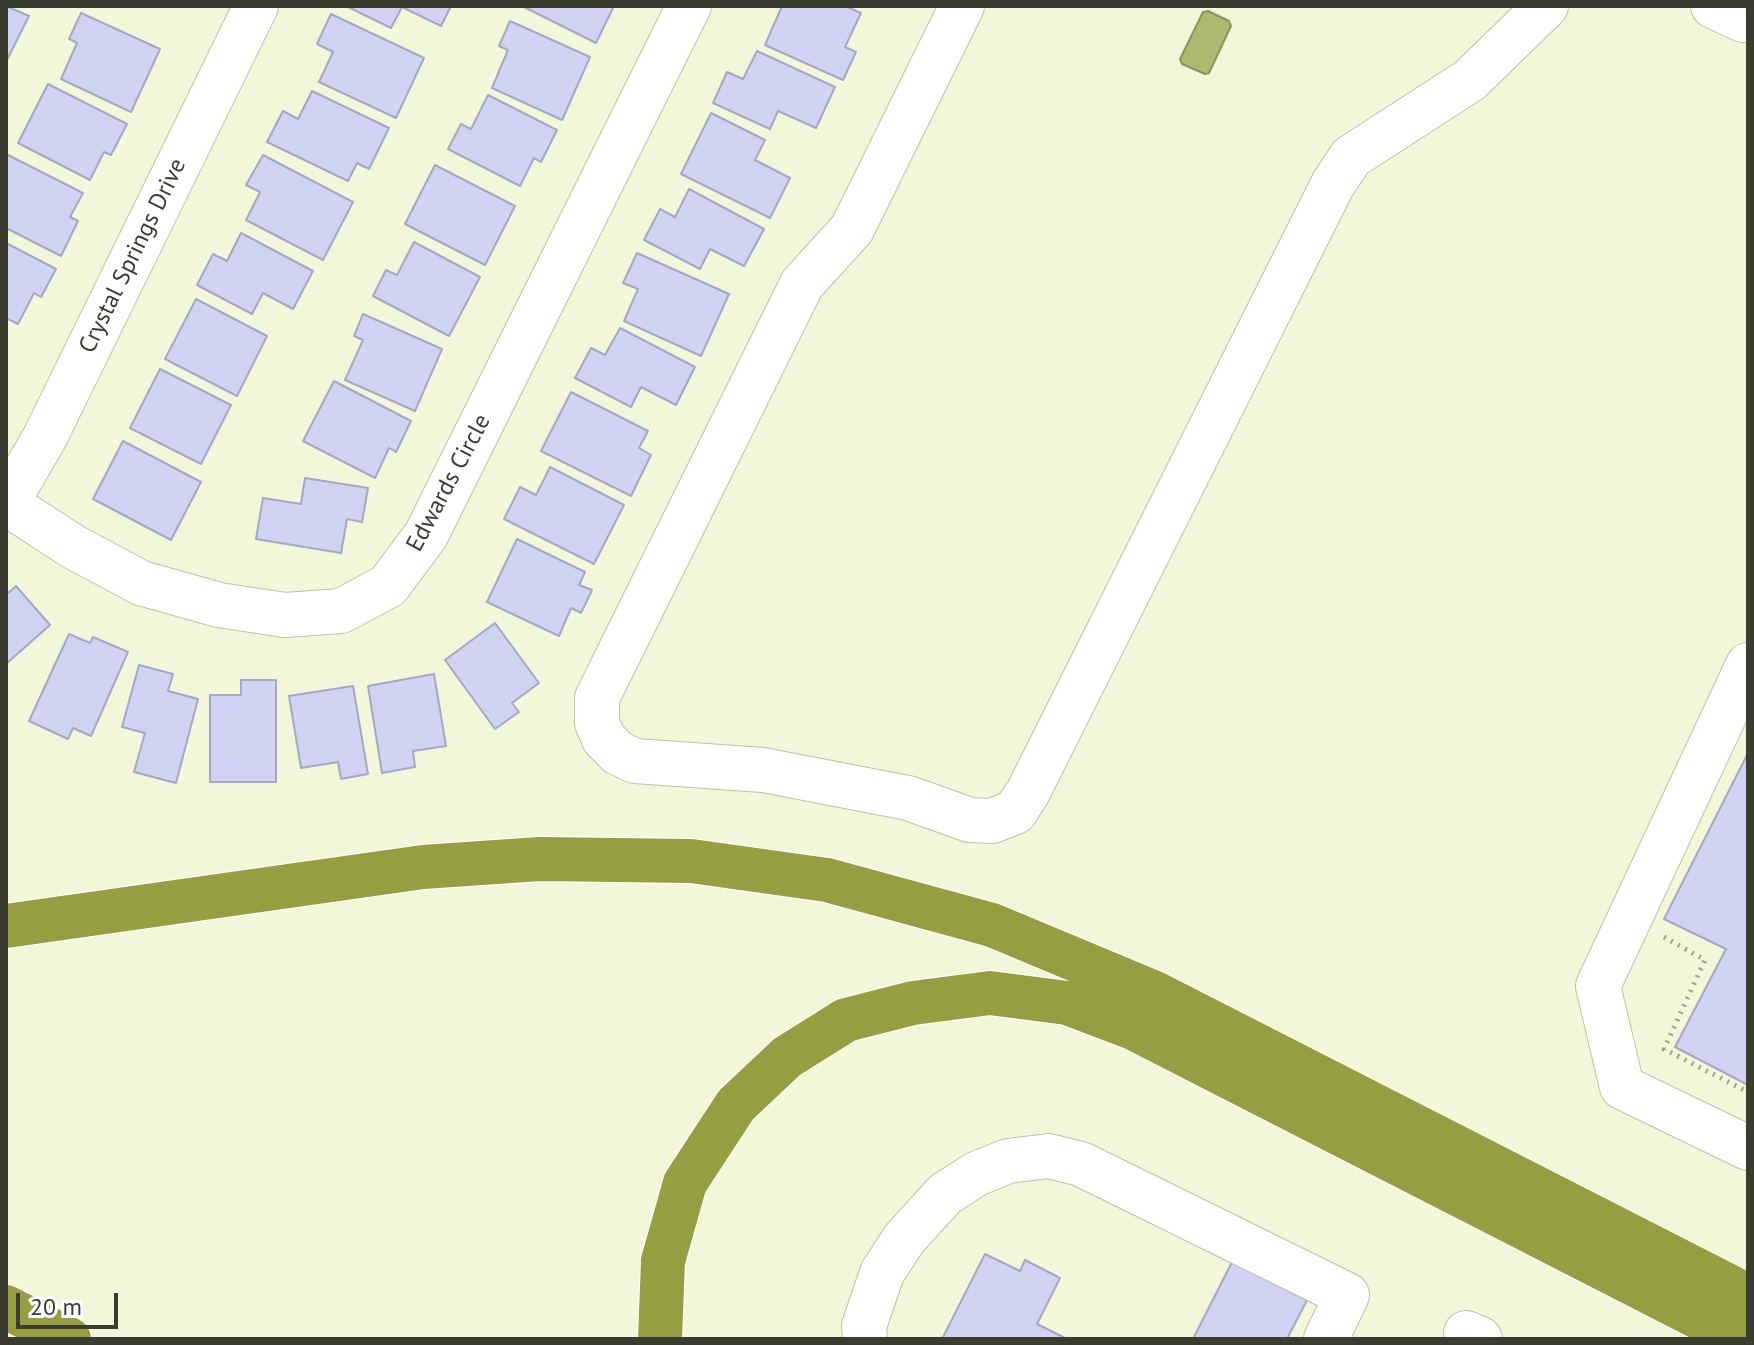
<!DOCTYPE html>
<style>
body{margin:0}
#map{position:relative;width:1754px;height:1345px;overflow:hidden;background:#f2f7d9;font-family:"PT Sans",sans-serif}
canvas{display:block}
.frame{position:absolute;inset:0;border:8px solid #3a3c30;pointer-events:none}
.scale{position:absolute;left:16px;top:1293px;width:102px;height:36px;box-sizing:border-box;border:4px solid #3a3c30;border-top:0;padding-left:10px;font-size:24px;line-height:28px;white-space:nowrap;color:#3a3c30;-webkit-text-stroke:6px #fff;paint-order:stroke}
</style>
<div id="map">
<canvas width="1754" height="1345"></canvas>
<div class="frame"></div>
<div class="scale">20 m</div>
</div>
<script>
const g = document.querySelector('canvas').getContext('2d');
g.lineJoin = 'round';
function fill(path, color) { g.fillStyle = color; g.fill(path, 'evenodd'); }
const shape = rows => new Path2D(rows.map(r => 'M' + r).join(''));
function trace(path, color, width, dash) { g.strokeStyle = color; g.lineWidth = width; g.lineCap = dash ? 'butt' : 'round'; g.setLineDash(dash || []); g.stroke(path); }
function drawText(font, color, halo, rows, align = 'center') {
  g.font = font + ' "PT Sans",sans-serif'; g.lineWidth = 8; g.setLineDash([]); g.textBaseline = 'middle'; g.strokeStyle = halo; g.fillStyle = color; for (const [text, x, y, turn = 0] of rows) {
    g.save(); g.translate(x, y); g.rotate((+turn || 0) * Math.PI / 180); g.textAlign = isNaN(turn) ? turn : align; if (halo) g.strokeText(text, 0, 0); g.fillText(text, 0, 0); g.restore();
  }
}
const water = shape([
 [1208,11,1229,21,1231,26,1209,73,1205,74,1182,64,1180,59,1203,12,1208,11]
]);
const building = shape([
 [6,6,29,16,6,62,6,6],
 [346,6,451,6,441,26,402,7,391,28,346,6],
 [522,6,614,6,596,43,522,6],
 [782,6,845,6,861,13,845,47,856,52,843,80,765,45,782,6],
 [81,13,160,49,131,112,61,79,77,43,69,39,81,13],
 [331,14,424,58,396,118,319,82,333,52,317,44,331,14],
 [510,21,590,57,562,120,492,88,508,50,499,46,510,21],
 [757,51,835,87,816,128,778,111,770,129,713,103,727,72,743,79,757,51],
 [48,84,127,124,111,155,104,152,90,180,18,143,48,84],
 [312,91,389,128,369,169,357,163,348,181,267,142,283,111,298,119,312,91],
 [488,95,557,130,541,162,534,158,520,186,448,149,461,124,471,129,488,95],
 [711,113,765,140,755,160,790,178,770,218,681,174,711,113],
 [6,154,83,193,70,217,78,221,61,256,6,228,6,154],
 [263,155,353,202,323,260,246,220,260,192,246,185,263,155],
 [435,165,515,206,485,265,405,224,435,165],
 [689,189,764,229,744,266,710,249,700,269,644,240,660,209,675,217,689,189],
 [241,233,313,271,293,309,263,293,252,314,197,285,213,254,227,261,241,233],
 [414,242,480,277,449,336,373,296,386,270,397,275,414,242],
 [6,243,56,269,41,297,34,293,18,324,6,318,6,243],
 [637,253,729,294,701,356,624,321,638,289,623,283,637,253],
 [196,299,267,336,237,396,165,359,196,299],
 [363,314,442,349,415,411,345,380,363,340,354,336,363,314],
 [620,328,695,367,676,405,641,387,631,407,575,378,591,348,605,355,620,328],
 [160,369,231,405,201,464,130,428,160,369],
 [334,381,411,421,396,452,389,448,375,478,303,441,334,381],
 [571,392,648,431,639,448,651,455,631,496,541,451,571,392],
 [123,441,201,482,171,540,93,499,123,441],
 [550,467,624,505,594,564,504,519,520,487,536,495,550,467],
 [305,478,368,488,362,522,347,519,341,553,256,539,263,498,301,504,305,478],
 [517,539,585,572,579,585,592,590,581,613,571,608,559,636,487,602,517,539],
 [16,586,50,625,6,664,6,595,16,586],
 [495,623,539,683,512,703,519,712,495,729,445,660,495,623],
 [69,634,90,643,93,637,128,652,91,736,73,728,68,739,29,721,69,634],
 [139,665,173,674,168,691,198,699,176,783,134,772,145,733,122,727,139,665],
 [434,674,446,746,413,751,415,767,382,773,368,686,434,674],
 [241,680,276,680,276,782,210,782,210,695,241,695,241,680],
 [353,686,368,774,341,779,338,762,301,768,289,696,353,686],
 [1748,753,1748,1085,1675,1047,1726,949,1664,919,1748,753],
 [985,1254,1020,1271,1025,1260,1060,1278,1037,1324,1067,1339,942,1339,985,1254],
 [1232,1262,1307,1300,1287,1339,1193,1339,1232,1262]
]);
const path = shape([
 [1664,937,1705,960,1664,1049,1748,1092]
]);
const minor = shape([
 [962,6,852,229,802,284,597,698,597,723,604,739,618,753,635,761,763,770,908,798,970,820,992,821,1015,812,1028,792,1333,184,1351,157,1470,80,1546,6],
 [1713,6,1743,20],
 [6,503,72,546,141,583,219,605,285,615,341,611,388,586,426,535,689,6],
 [6,504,45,437,256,6],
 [1748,665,1598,986,1622,1087,1748,1148],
 [1466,1333,1480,1339],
 [865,1339,864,1326,882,1273,904,1239,945,1194,976,1174,1008,1161,1049,1156,1081,1164,1347,1295,1326,1339]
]);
const highway = shape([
 [6,926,423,867,540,859,691,861,827,880,992,925,1155,993,1748,1296],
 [6,1307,69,1339],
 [660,1339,663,1261,685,1183,736,1105,787,1057,846,1020,913,1003,990,993,1067,1003,1133,1028,1741,1339]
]);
const streetNames = [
 ["Crystal Springs Drive",133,256,-64],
 ["Edwards Circle",449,483,-62]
];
fill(water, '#b0b970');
trace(water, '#8d945d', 2);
fill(building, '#d0d4f2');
trace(building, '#a4a8c4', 2);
trace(minor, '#bec2a5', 46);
trace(highway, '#fff', 46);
trace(path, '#9fa38d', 5, [2, 6]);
trace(minor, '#fff', 44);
trace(highway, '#959f42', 44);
drawText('24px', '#3a3c30', '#fff', streetNames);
</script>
